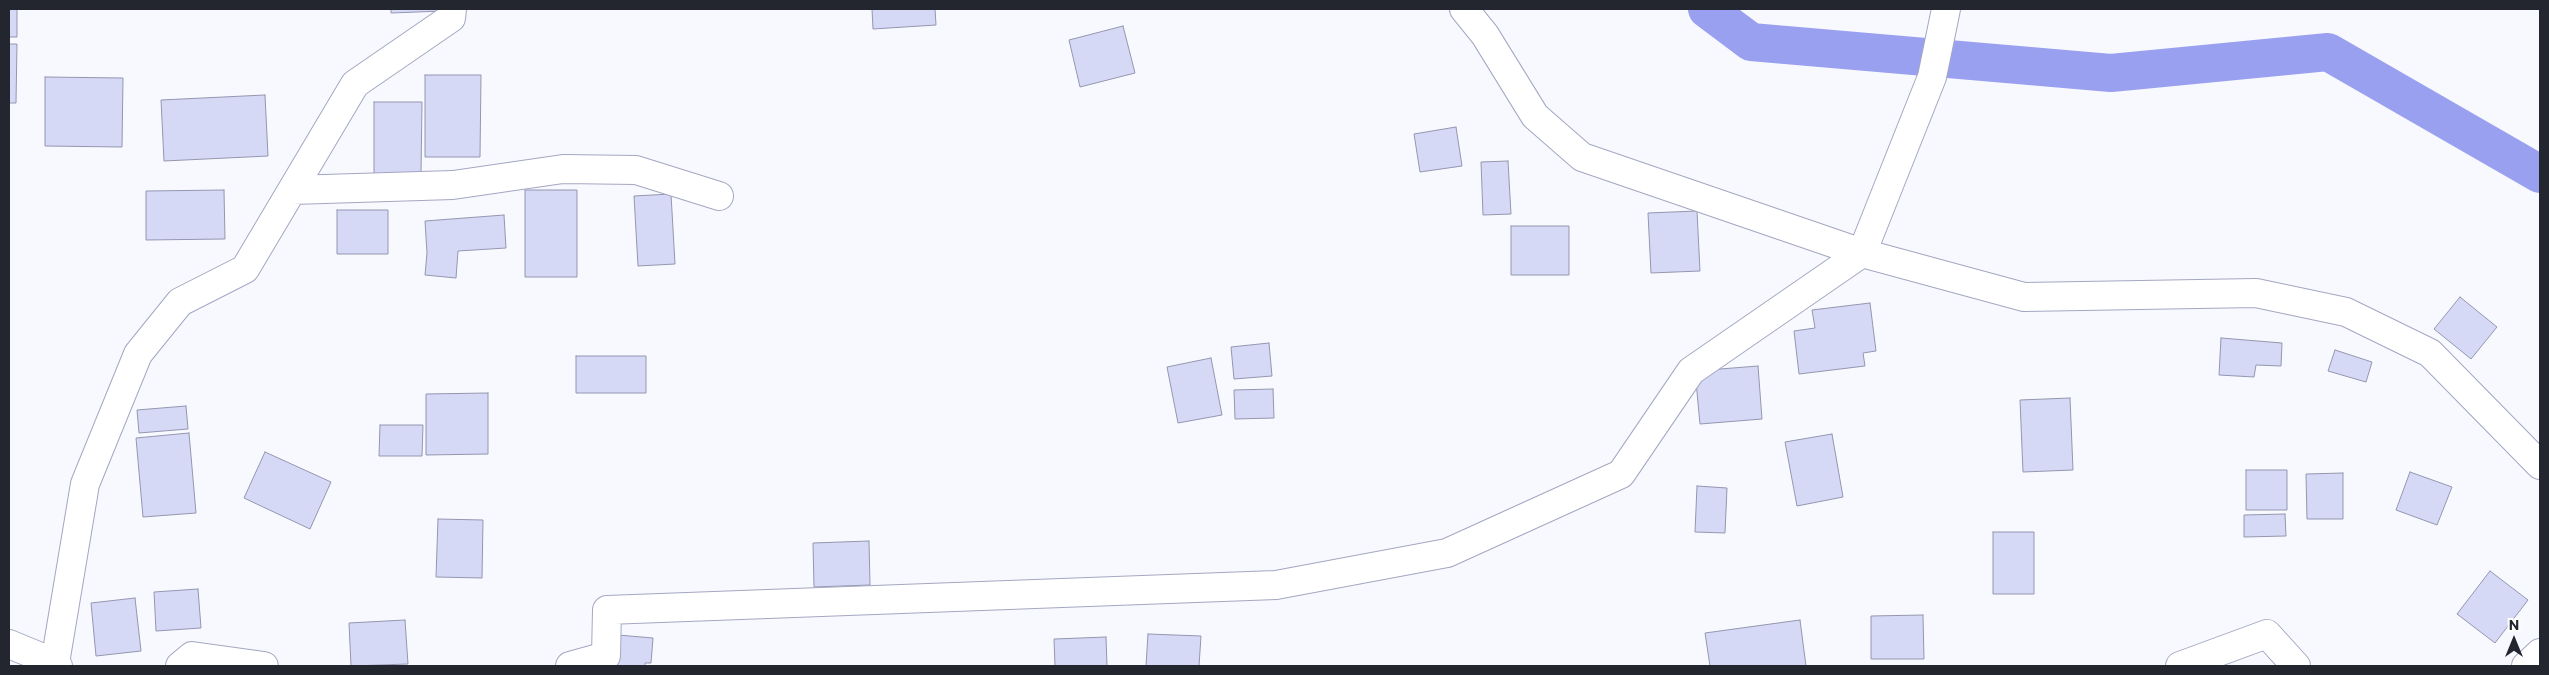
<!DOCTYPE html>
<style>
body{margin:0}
#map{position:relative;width:2549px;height:675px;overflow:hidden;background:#f8f9fe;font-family:Commissioner,sans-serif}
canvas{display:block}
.frame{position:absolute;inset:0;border:10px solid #23252f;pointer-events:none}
.north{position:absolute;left:2489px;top:615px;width:50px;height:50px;-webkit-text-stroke:4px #fff;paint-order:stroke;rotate:0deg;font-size:14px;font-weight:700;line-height:20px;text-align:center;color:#23252f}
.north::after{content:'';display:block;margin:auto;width:18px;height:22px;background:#23252f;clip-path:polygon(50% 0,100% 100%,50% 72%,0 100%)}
</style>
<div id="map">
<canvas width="2549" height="675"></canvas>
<div class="frame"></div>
<div class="north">N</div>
</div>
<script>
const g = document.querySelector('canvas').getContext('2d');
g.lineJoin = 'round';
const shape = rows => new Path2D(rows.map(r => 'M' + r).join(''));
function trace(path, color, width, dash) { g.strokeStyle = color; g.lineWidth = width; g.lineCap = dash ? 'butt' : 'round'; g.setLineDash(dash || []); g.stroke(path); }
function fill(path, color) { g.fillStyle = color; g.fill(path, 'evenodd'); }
const canal = shape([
 [1707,9,1751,42,2111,73,2328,52,2540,174]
]);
const building = shape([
 [9,9,17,9,17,37,9,37,9,9],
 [391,9,443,9,443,11,391,13,391,9],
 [872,9,935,9,936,25,873,29,872,9],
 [1123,26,1135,73,1080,87,1069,40,1123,26],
 [9,44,17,44,16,103,9,103,9,44],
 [425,75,481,75,480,157,425,157,425,75],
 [45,77,123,78,122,147,45,146,45,77],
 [265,95,268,156,164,161,161,100,265,95],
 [374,102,422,102,421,174,374,174,374,102],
 [1456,127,1462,166,1420,172,1414,134,1456,127],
 [1508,161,1511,214,1483,215,1481,162,1508,161],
 [224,190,225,239,146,240,146,191,224,190],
 [525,190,577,190,577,277,525,277,525,190],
 [671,194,675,264,638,266,634,196,671,194],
 [337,210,388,210,388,254,337,254,337,210],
 [1697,211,1700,271,1651,273,1648,213,1697,211],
 [504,215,506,248,458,251,456,278,425,275,427,253,425,221,504,215],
 [1511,226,1569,226,1569,275,1511,275,1511,226],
 [2460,297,2497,327,2471,359,2434,329,2460,297],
 [1870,303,1876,351,1863,353,1865,366,1799,374,1794,331,1815,328,1812,310,1870,303],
 [2221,338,2282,343,2281,366,2256,365,2254,377,2219,375,2221,338],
 [1269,343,1272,376,1234,379,1231,347,1269,343],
 [2335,350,2372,362,2366,382,2328,371,2335,350],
 [576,356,646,356,646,393,576,393,576,356],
 [1211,358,1222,415,1178,423,1167,367,1211,358],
 [1758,366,1762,419,1700,424,1695,371,1758,366],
 [1273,389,1274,418,1235,419,1234,390,1273,389],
 [488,393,488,454,426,455,426,394,488,393],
 [2070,398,2073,470,2023,472,2020,400,2070,398],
 [186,406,188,429,139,433,137,410,186,406],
 [380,425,423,425,422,456,379,456,380,425],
 [189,433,196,513,143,517,136,438,189,433],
 [1832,434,1843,497,1797,506,1785,442,1832,434],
 [265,452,331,482,310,529,244,498,265,452],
 [2246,470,2287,470,2287,510,2246,510,2246,470],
 [2410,472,2452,487,2437,525,2396,510,2410,472],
 [2343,473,2343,519,2307,519,2306,474,2343,473],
 [1697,486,1727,488,1725,533,1695,532,1697,486],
 [2285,514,2286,536,2244,537,2244,515,2285,514],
 [438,519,483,520,482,578,436,577,438,519],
 [1993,532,2034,532,2034,594,1993,594,1993,532],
 [869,541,870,585,814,587,813,543,869,541],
 [2490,571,2528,600,2495,643,2457,614,2490,571],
 [198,589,201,628,156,631,154,592,198,589],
 [135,598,141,651,96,656,91,603,135,598],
 [1923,615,1924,659,1871,659,1871,616,1923,615],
 [405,620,408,664,351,666,349,623,405,620],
 [1800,620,1806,666,1710,666,1705,633,1800,620],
 [1148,634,1201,636,1199,666,1146,666,1148,634],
 [618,635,653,638,651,663,645,663,645,666,616,666,618,635],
 [1106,637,1107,666,1055,666,1054,639,1106,637]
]);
const minor = shape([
 [1464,9,1485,35,1535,116,1582,157,1862,253,2024,297,2256,293,2346,312,2430,353,2540,465],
 [292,190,453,185,563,169,636,170,719,196],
 [9,644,55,663,58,666],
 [55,663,85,484,138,354,180,302,245,269,355,84,451,18,452,9],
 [180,666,192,656,264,666],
 [570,666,606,656,607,610,1276,585,1447,553,1621,474,1691,371,1862,253,1932,77,1946,9],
 [2180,666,2267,634,2296,666],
 [2526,666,2540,653]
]);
trace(canal, '#9aa0f0', 38);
fill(building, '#d6d9f5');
trace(building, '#9396af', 1);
trace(minor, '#a4a7c1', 30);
trace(minor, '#fff', 28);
</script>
